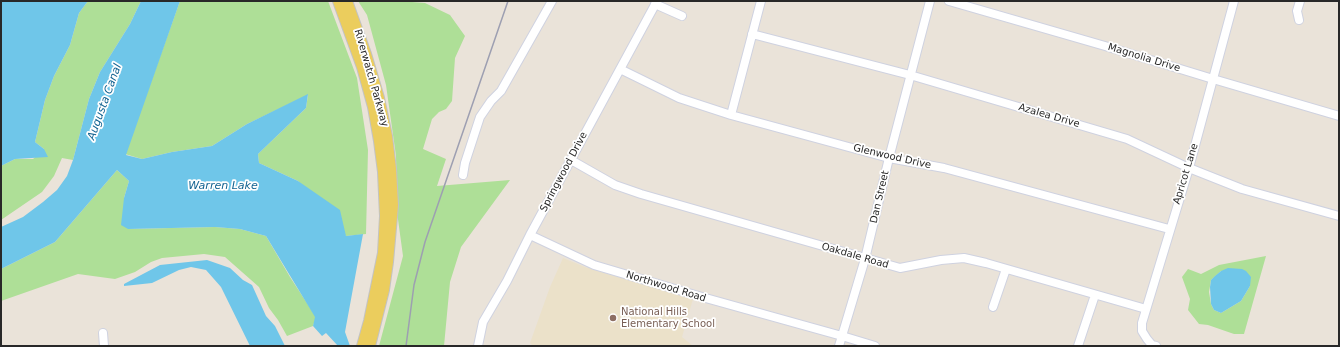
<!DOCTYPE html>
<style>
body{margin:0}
#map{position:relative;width:1340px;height:347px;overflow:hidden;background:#eae3d9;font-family:"DejaVu Sans",sans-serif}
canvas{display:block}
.frame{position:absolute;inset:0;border:2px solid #282828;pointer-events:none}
</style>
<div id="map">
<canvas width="1340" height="347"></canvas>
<div class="frame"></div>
</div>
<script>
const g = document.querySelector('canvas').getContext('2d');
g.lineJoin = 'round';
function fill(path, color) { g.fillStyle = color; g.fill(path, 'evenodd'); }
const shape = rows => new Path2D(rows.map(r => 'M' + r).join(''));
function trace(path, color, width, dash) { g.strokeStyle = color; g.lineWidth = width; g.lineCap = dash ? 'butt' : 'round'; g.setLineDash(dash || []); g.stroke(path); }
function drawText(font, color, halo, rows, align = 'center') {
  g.font = font + ' "DejaVu Sans",sans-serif'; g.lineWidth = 3.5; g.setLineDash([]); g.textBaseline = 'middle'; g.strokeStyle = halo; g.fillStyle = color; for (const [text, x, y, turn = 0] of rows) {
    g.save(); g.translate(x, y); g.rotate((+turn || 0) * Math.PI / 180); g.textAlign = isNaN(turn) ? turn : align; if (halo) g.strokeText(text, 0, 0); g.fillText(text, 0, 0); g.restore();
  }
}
const education = shape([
 [563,258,585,267,693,299,682,337,693,346,533,346,530,343,550,287]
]);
const green = shape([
 [88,1,141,1,130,24,100,72,89,99,73,160,62,158,54,176,42,192,1,220,1,166,15,159,33,159,44,149,35,142,45,100,54,76,70,45,79,13],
 [180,1,328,1,357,78,368,150,366,234,346,236,298,181,259,163,258,154,306,108,308,95,247,124,212,146,172,152,142,159,125,154],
 [358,1,399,1,425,3,450,15,465,36,455,58,452,101,446,109,439,112,432,119,423,149,446,159,437,186,510,180,461,247,450,282,444,346,379,346,403,256,397,212,396,156,386,85,367,15],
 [117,170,129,181,124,198,128,229,215,227,240,229,266,236,290,277,316,317,313,326,287,336,278,320,269,308,259,287,225,257,204,254,162,258,151,262,135,272,115,279,78,274,1,301,1,269,55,242],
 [1266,256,1244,334,1234,334,1208,325,1199,324,1188,310,1190,299,1182,277,1188,269,1201,274,1219,265],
 [1221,271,1250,286,1241,301,1221,313,1214,310,1211,304,1209,292,1211,280]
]);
const water = shape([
 [1,1,88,1,79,13,70,45,54,76,45,100,35,142,44,149,48,157,15,159,1,166],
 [141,1,180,1,126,155,142,159,172,152,212,146,247,124,308,94,306,108,258,154,259,163,298,181,340,210,346,236,363,234,345,332,350,346,338,346,326,333,322,336,313,326,315,317,266,236,240,229,215,227,128,229,121,225,124,198,129,181,117,170,55,242,1,269,1,227,23,217,43,202,57,190,67,176,73,160,89,99,100,72,130,24],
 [207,260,230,268,243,280,252,285,266,316,275,326,285,346,250,346,221,287,206,270,191,267,179,270,152,283,124,286,124,284,160,265],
 [1228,268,1242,269,1246,271,1251,277,1250,286,1241,301,1221,313,1214,310,1211,304,1210,287,1211,280,1215,276,1221,271]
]);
const minor = shape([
 [949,1,1105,46,1213,79,1339,116],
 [655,4,682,16],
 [1299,20,1297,11,1300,1],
 [752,34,910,75,1127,139,1189,168,1242,189,1339,216],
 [620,69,679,98,731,115,889,158,944,168,1169,229],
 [731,115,761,1],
 [571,160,615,185,641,194,900,268,941,260,964,258,986,263,1146,309],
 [463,175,465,163,480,117,491,101,501,91,552,1],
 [530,235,594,265,702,297,842,336,875,346],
 [993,307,1006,269],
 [103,333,104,346],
 [478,346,483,322,507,281,530,235,657,1],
 [839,346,865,259,889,158,930,1],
 [1078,346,1095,295],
 [1156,346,1152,345,1147,339,1142,331,1142,323,1189,168,1234,1]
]);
const major = shape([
 [338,1,362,67,373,107,379,141,383,172,385,216,383,253,369,321,362,346],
 [347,1,366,54,379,98,387,136,391,169,393,205,388,262,384,290,370,346]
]);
const rail = shape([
 [406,346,414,285,425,242,508,1]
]);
const markers = [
 [613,318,4,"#8d6e63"]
];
const streetNames = [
 ["Magnolia Drive",1144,58,17],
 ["Riverwatch Parkway",371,78,74],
 ["Azalea Drive",1049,116,16],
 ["Glenwood Drive",892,157,13],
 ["Springwood Drive",564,172,-62],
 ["Apricot Lane",1186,174,-73],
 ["Dan Street",880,197,-77],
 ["Oakdale Road",855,256,16],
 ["Northwood Road",666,287,17]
];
const educationNames = [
 ["National Hills",621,312],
 ["Elementary School",621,324]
];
const waterNames = [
 ["Augusta Canal",105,102,-70],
 ["Warren Lake",223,186]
];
fill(education, '#ebe1c9');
fill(green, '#aedf97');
fill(water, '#6fc6e9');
trace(minor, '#cfd2e0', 10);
trace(major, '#c3c3c3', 12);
trace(minor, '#fff', 8);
trace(major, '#ebcd5d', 10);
trace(rail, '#9d9fb1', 1.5);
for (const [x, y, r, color] of markers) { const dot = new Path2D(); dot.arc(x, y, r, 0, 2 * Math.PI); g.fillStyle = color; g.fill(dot); trace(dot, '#fff', 1.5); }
drawText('10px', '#282828', '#fff', streetNames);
drawText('10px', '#785e54', '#fff', educationNames, 'left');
drawText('italic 11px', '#126391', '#fff', waterNames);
</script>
